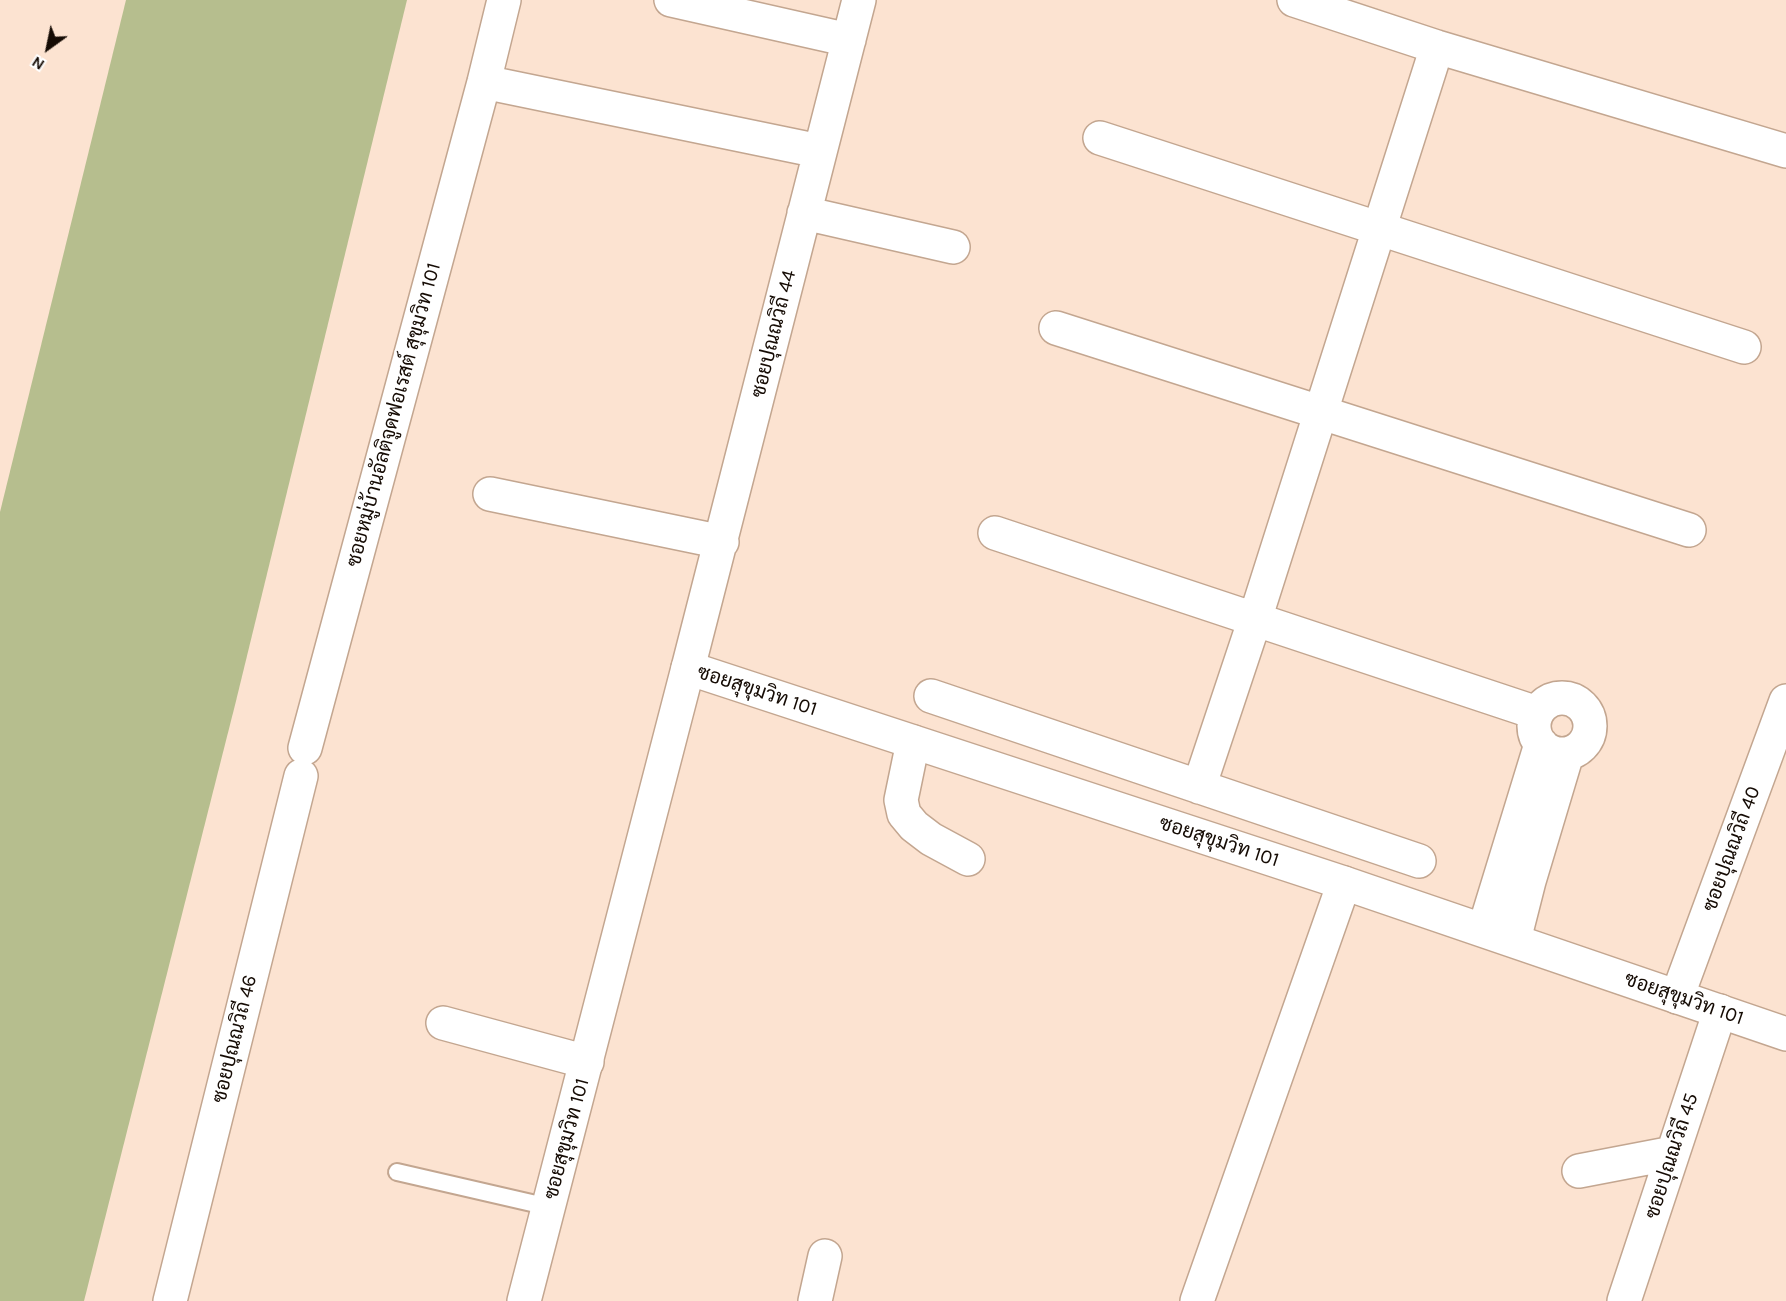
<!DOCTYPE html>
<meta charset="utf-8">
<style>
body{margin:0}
#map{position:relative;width:1786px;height:1301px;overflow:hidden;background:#fce3d1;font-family:Karla,sans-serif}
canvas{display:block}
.north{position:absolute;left:18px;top:18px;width:60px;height:60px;-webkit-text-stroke:4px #fff;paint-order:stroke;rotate:213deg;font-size:16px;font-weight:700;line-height:24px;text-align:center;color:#150b04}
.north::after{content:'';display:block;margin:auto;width:21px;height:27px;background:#150b04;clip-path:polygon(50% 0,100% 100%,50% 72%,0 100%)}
</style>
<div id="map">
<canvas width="1786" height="1301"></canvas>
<div class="north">N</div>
</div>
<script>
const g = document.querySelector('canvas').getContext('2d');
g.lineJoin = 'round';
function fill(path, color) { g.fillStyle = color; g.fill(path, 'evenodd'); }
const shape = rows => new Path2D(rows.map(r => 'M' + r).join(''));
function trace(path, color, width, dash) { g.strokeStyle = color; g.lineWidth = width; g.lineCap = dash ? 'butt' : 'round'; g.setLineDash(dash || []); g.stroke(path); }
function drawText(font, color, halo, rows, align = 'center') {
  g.font = font + ' Karla,Sarabun,sans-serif'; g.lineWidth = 4.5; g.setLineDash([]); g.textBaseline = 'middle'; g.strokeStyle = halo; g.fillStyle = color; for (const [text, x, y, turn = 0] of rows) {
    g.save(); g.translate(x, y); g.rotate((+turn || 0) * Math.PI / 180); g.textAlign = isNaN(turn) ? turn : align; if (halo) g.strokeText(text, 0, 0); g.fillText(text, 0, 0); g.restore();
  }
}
const green = shape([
 [126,0,407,0,235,705,84,1301,0,1301,0,512]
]);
const lane = shape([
 [397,1172,549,1207]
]);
const street = shape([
 [671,0,849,40],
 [1294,0,1437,47,1786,151],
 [484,82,819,151],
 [1100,138,1744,347],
 [804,213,953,247],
 [1056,328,1689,530],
 [490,494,722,542],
 [995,533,1537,713],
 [688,668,859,0],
 [931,696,1419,861],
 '1534 726a28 28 0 1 1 56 0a28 28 0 1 1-56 0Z',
 [913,742,901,800,904,814,914,826,931,839,968,859],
 [305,748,484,82,504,0],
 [1199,787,1255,619,1437,47],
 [1484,930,1541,744],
 [1514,940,1529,881,1567,754],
 [1677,997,1786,701],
 [443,1023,587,1062],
 [1579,1171,1673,1153],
 [170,1301,301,776],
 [815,1301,825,1256],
 [1197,1301,1344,883],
 [1624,1301,1720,1011]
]);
const secondary = shape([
 [524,1301,688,668,1344,883,1786,1034]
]);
const streetNames = [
 ["ซอยปุณณวิถี 44",774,334,-76],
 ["ซอยหมู่บ้านอัลติจูดฟอเรสต์ สุขุมวิท 101",394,415,-75],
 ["ซอยสุขุมวิท 101",757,691,18],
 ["ซอยสุขุมวิท 101",1219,842,18],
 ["ซอยปุณณวิถี 40",1732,849,-70],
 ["ซอยสุขุมวิท 101",1684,999,19],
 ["ซอยปุณณวิถี 46",235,1039,-76],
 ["ซอยสุขุมวิท 101",567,1139,-75],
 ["ซอยปุณณวิถี 45",1672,1156,-72]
];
fill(green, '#b6be8e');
trace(lane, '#c3a690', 20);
trace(street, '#c3a690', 36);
trace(secondary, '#c3a690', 36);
trace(lane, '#fff', 16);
trace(street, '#fff', 33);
trace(secondary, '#fff', 33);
drawText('20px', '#150b04', '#fff', streetNames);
</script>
